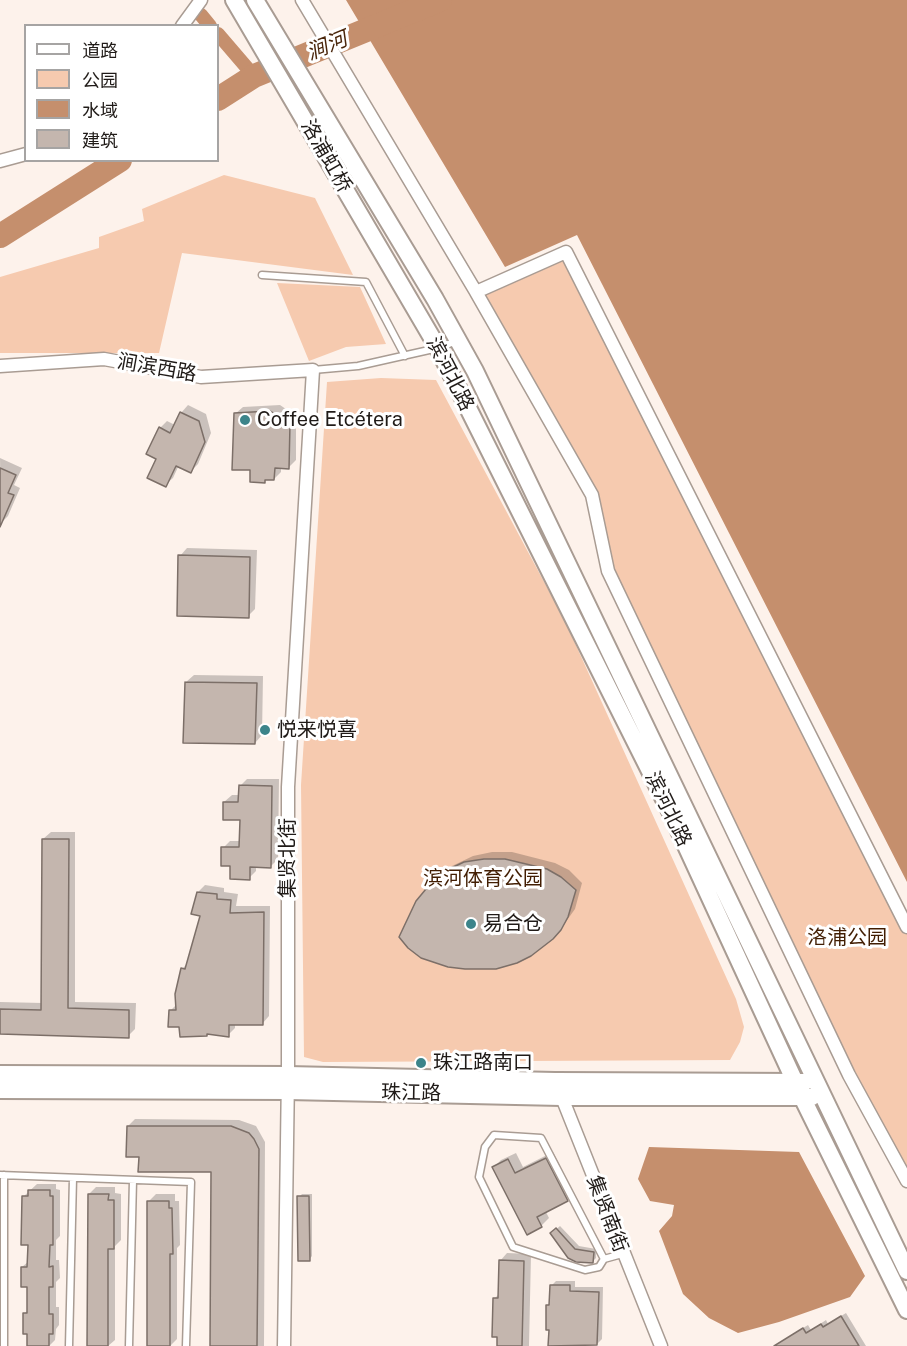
<!DOCTYPE html>
<meta charset="utf-8">
<style>
body{margin:0}
#map{position:relative;width:907px;height:1346px;overflow:hidden;background:#fdf2eb;font-family:"Public Sans","Noto Sans SC",sans-serif}
canvas{display:block}
.legend{position:absolute;left:24px;top:24px;width:195px;height:138px;box-sizing:border-box;background:#fff;border:2px solid #a6a4a3;margin:0;padding:8px 10px;list-style:none;font-size:18px;color:#201b18}
.legend li{display:flex;align-items:center;gap:12px;height:30px}
.legend b{width:30px;border:2px solid #a6a4a3}
</style>
<div id="map">
<canvas width="907" height="1346"></canvas>
<ul class="legend">
<li><b style="height:8px;background:#fff"></b>道路</li>
<li><b style="height:16px;background:#f6caaf"></b>公园</li>
<li><b style="height:16px;background:#c58f6d"></b>水域</li>
<li><b style="height:16px;background:#c4b6ae"></b>建筑</li>
</ul>
</div>
<script>
const g = document.querySelector('canvas').getContext('2d');
g.lineJoin = 'round';
function fill(path, color) { g.fillStyle = color; g.fill(path, 'evenodd'); }
const shape = rows => new Path2D(rows.map(r => 'M' + r).join(''));
function trace(path, color, width, dash) { g.strokeStyle = color; g.lineWidth = width; g.lineCap = dash ? 'butt' : 'round'; g.setLineDash(dash || []); g.stroke(path); }
function drawText(font, color, halo, rows, align = 'center') {
  g.font = font + ' "Public Sans","Noto Sans SC",sans-serif'; g.lineWidth = 6; g.setLineDash([]); g.textBaseline = 'middle'; g.strokeStyle = halo; g.fillStyle = color; for (const [text, x, y, turn = 0] of rows) {
    g.save(); g.translate(x, y); g.rotate((+turn || 0) * Math.PI / 180); g.textAlign = isNaN(turn) ? turn : align; if (halo) g.strokeText(text, 0, 0); g.fillText(text, 0, 0); g.restore();
  }
}
const green = shape([
 [224,175,315,198,353,275,182,253,159,353,0,353,0,277,99,248,99,237,144,221,142,209],
 [566,252,907,927,907,1181,608,571,592,495,476,292],
 [277,283,360,287,386,344,346,347,309,361],
 [381,378,436,380,565,621,736,999,744,1027,740,1042,730,1060,323,1062,304,1057,301,785,327,382]
]);
const water = shape([
 [346,0,907,0,907,882,577,235,505,267],
 [649,1147,799,1152,865,1276,850,1297,779,1322,738,1333,709,1318,683,1294,659,1231,672,1216,674,1205,650,1201,638,1179]
]);
const shadow = shape([
 [188,405,206,414,211,433,198,464,191,471,179,465,173,478,165,485,158,459,160,428,167,421,175,425,181,413],
 [280,405,296,416,296,460,289,467,281,467,281,472,274,479,267,479,264,481,251,469,235,414,243,407],
 [0,458,22,468,14,485,20,488,8,516,1,523],
 [187,548,257,550,255,609,248,616,180,556],
 [194,675,263,676,262,735,255,743,186,682],
 [247,779,279,779,278,859,271,866,256,866,256,871,249,878,232,865,223,848,230,841,241,841,242,819,224,802,232,795,240,795,240,786],
 [51,832,75,832,75,1002,136,1003,135,1029,128,1036,0,1033,0,1002,43,1003,43,839],
 [492,852,512,852,555,863,569,870,582,883,575,909,560,930,440,876,452,866,473,856],
 [205,885,224,888,224,892,238,894,236,906,270,906,269,1016,262,1024,235,1023,235,1028,228,1035,208,1033,207,1035,180,1025,170,1011,177,1004,183,968,188,963,202,915,198,892],
 [135,1119,239,1120,256,1126,265,1142,264,1346,211,1346,212,1170,140,1156,128,1126],
 [553,1152,574,1193,567,1200,546,1212,549,1218,541,1226,527,1233,494,1167,501,1160,516,1153,523,1167],
 [37,1184,56,1184,56,1189,60,1190,60,1236,56,1240,56,1260,59,1260,60,1278,56,1282,56,1307,59,1307,59,1325,56,1329,55,1340,49,1346,29,1346,24,1314,29,1309,29,1286,22,1267,29,1261,29,1244,23,1197],
 [96,1187,115,1187,115,1193,121,1194,121,1240,115,1246,115,1340,108,1346,89,1346,89,1194],
 [156,1194,175,1194,175,1201,179,1201,180,1245,177,1248,177,1339,170,1346,149,1346,149,1201],
 [302,1194,312,1194,312,1256,309,1260,299,1197],
 [560,1226,579,1246,596,1249,596,1258,593,1261,573,1259,552,1233],
 [507,1253,531,1254,529,1346,498,1346,494,1299,499,1294,500,1261],
 [556,1281,575,1281,575,1287,603,1287,602,1339,597,1344,585,1343,585,1346,550,1346,548,1306,551,1303,551,1286],
 [846,1313,866,1346,774,1346,808,1325,811,1330,826,1320,828,1324]
]);
const canal = shape([
 [201,15,210,26],
 [218,34,254,76]
]);
const river = shape([
 [218,99,254,76,440,0],
 [0,236,120,160]
]);
const building = shape([
 [270,411,290,424,289,469,275,468,274,480,265,480,265,483,250,482,250,470,232,470,234,413,270,411],
 [180,412,199,421,205,442,191,473,176,466,166,487,147,478,156,459,146,454,159,427,170,433,180,412],
 [0,468,16,475,8,493,14,495,0,527,0,468],
 [178,555,250,557,249,618,177,616,178,555],
 [185,682,257,683,255,744,183,743,185,682],
 [239,785,272,786,271,868,250,867,250,880,230,879,230,866,221,866,221,847,239,847,240,820,223,820,223,802,238,802,239,785],
 [42,839,69,839,68,1008,129,1010,129,1038,0,1034,0,1009,41,1010,42,839],
 [484,859,505,859,547,869,561,877,576,890,568,917,561,930,553,939,531,956,517,963,496,969,465,969,448,967,421,958,408,948,399,937,416,901,431,883,443,872,464,862,484,859],
 [197,892,217,894,217,899,231,900,230,913,264,912,263,1025,229,1025,229,1037,207,1034,207,1036,180,1037,179,1027,168,1027,169,1010,176,1010,175,994,181,968,185,969,200,916,191,914,197,892],
 [127,1126,231,1126,249,1133,254,1139,259,1149,257,1346,210,1346,211,1172,138,1172,139,1157,126,1157,127,1126],
 [546,1158,568,1201,537,1217,542,1227,527,1235,492,1167,508,1159,515,1173,546,1158],
 [28,1190,50,1190,50,1196,53,1196,53,1245,50,1245,49,1267,53,1266,53,1287,49,1287,49,1314,53,1314,53,1334,49,1334,49,1346,27,1346,27,1334,23,1334,23,1313,27,1313,27,1287,21,1287,21,1267,27,1267,28,1245,21,1245,22,1196,28,1196,28,1190],
 [88,1194,109,1194,108,1200,114,1200,114,1249,108,1249,108,1346,87,1346,88,1194],
 [297,1196,309,1196,310,1261,298,1261,297,1196],
 [147,1201,169,1201,169,1208,172,1208,173,1254,170,1254,170,1346,147,1346,147,1201],
 [556,1228,575,1249,594,1252,593,1263,576,1262,568,1258,550,1233,556,1228],
 [499,1260,524,1261,522,1346,497,1346,497,1337,492,1337,493,1298,498,1298,499,1260],
 [550,1285,570,1285,570,1291,599,1292,597,1345,548,1346,549,1330,546,1330,546,1305,549,1305,550,1285],
 [841,1316,859,1346,774,1346,803,1328,806,1333,821,1324,823,1327,841,1316]
]);
const lane = shape([
 [262,275,366,282,405,356],
 [313,370,358,366,438,348,457,341],
 [0,1175,191,1182,186,1346],
 [604,1259,599,1267,585,1270,513,1247,479,1177,485,1147,494,1135,541,1138,604,1259,622,1254],
 [4,1346,4,1175],
 [69,1346,73,1178],
 [129,1346,133,1180]
]);
const street = shape([
 [302,0,476,292],
 [182,26,201,0],
 [0,161,26,154],
 [0,366,104,359,201,377,313,370,288,787,288,1075,284,1346],
 [907,927,566,252,476,292,592,495,608,571,849,1075,907,1181],
 [559,1090,661,1346]
]);
const secondary = shape([
 [234,0,438,348,670,811,802,1097,907,1310],
 [255,0,435,299,475,371,907,1271],
 [0,1074,288,1075,555,1081,805,1082],
 [0,1090,288,1091,561,1097,812,1097]
]);
const markers = [
 [245,420,6,"#3c848a"],
 [265,730,6,"#3c848a"],
 [471,924,6,"#3c848a"],
 [421,1063,6,"#3c848a"]
];
const streetNames = [
 ["洛浦虹桥",326,156,60],
 ["涧滨西路",157,368,10],
 ["滨河北路",450,374,63],
 ["滨河北路",668,809,64],
 ["集贤北街",288,858,-90],
 ["珠江路",411,1093,1],
 ["集贤南街",607,1214,69]
];
const poiNames = [
 ["Coffee Etcétera",257,420],
 ["悦来悦喜",277,730],
 ["易合仓",483,924],
 ["珠江路南口",433,1063]
];
const parkNames = [
 ["滨河体育公园",483,879],
 ["洛浦公园",847,938]
];
const waterNames = [
 ["涧河",327,46,-22]
];
fill(green, '#f6caaf');
fill(water, '#c58f6d');
fill(shadow, '#0003');
trace(canal, '#c58f6d', 14);
trace(river, '#c58f6d', 24);
fill(building, '#c4b6ae');
trace(building, '#7c6f68', 1.5);
trace(lane, '#a99c93', 9);
trace(street, '#a99c93', 15);
trace(secondary, '#a99c93', 20);
trace(lane, '#fff', 6);
trace(street, '#fff', 12);
trace(secondary, '#fff', 16);
for (const [x, y, r, color] of markers) { const dot = new Path2D(); dot.arc(x, y, r, 0, 2 * Math.PI); g.fillStyle = color; g.fill(dot); trace(dot, '#fff', 2); }
drawText('20px', '#201b18', '#fff', streetNames);
drawText('20px', '#201b18', '#fff', poiNames, 'left');
drawText('20px', '#421e03', '#fff', parkNames);
drawText('italic 21px', '#4a260b', '#fff', waterNames);
</script>
